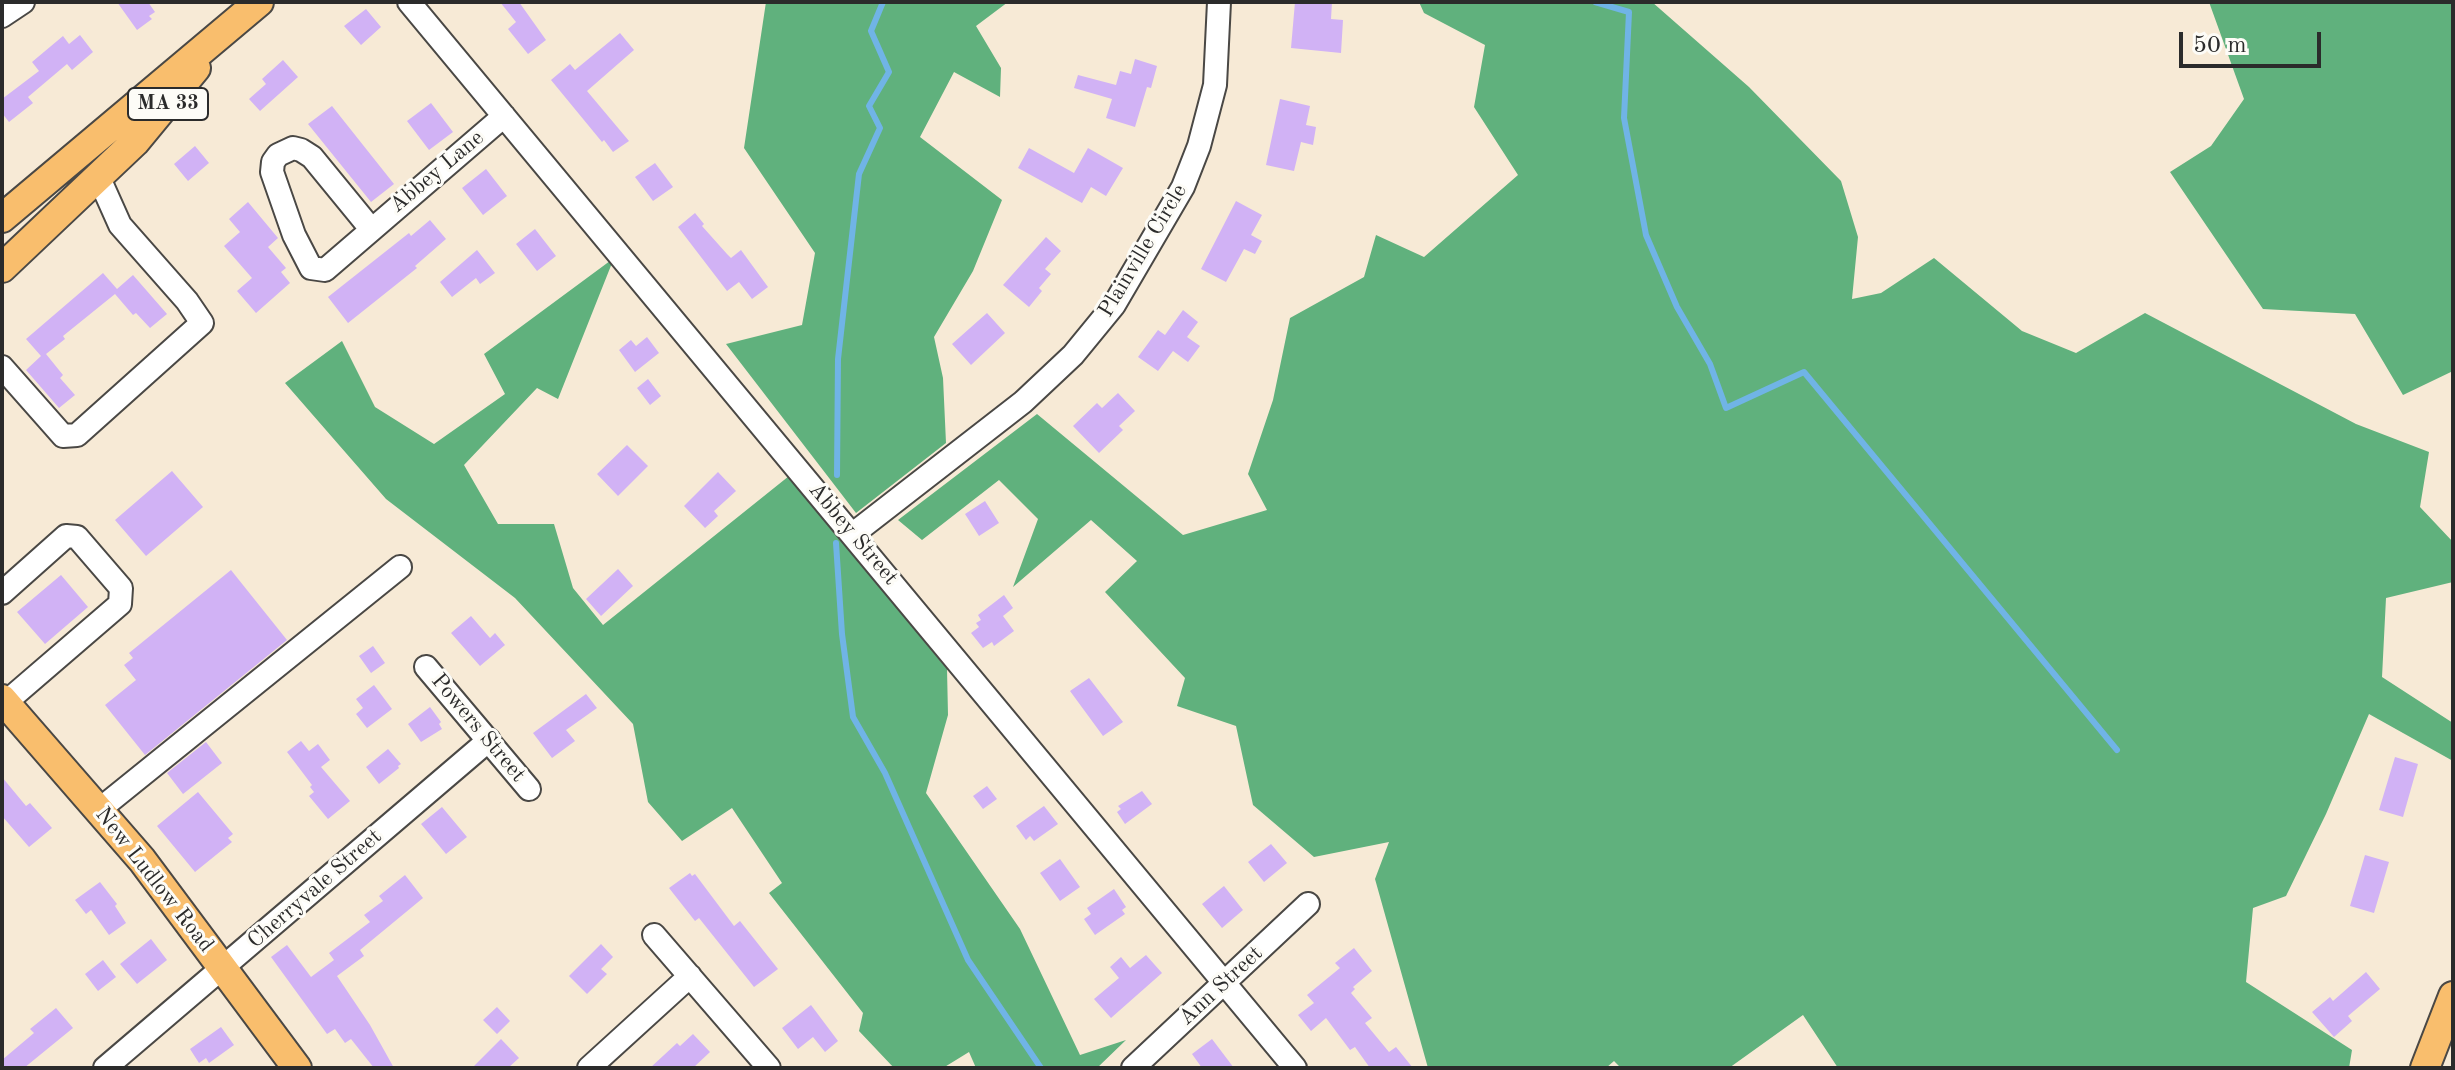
<!DOCTYPE html>
<style>
body{margin:0}
#map{position:relative;width:2455px;height:1070px;overflow:hidden;background:#f7ead6;font-family:"Old Standard TT",serif}
canvas{display:block}
.frame{position:absolute;inset:0;border:4px solid #2b2b2b;pointer-events:none}
.scale{position:absolute;left:2179px;top:32px;width:142px;height:36px;box-sizing:border-box;border:4px solid #2b2b2b;border-top:0;padding-left:10px;font-size:24px;line-height:28px;white-space:nowrap;color:#2b2b2b;-webkit-text-stroke:6px #fdfcf7;paint-order:stroke}
</style>
<div id="map">
<canvas width="2455" height="1070"></canvas>
<div class="frame"></div>
<div class="scale">50 m</div>
</div>
<script>
const g = document.querySelector('canvas').getContext('2d');
g.lineJoin = 'round';
function fill(path, color) { g.fillStyle = color; g.fill(path, 'evenodd'); }
const shape = rows => new Path2D(rows.map(r => 'M' + r).join(''));
function trace(path, color, width, dash) { g.strokeStyle = color; g.lineWidth = width; g.lineCap = dash ? 'butt' : 'round'; g.setLineDash(dash || []); g.stroke(path); }
function drawText(font, color, halo, rows, align = 'center') {
  g.font = font + ' "Old Standard TT",serif'; g.lineWidth = 6; g.setLineDash([]); g.textBaseline = 'middle'; g.strokeStyle = halo; g.fillStyle = color; for (const [text, x, y, turn = 0] of rows) {
    g.save(); g.translate(x, y); g.rotate((+turn || 0) * Math.PI / 180); g.textAlign = isNaN(turn) ? turn : align; if (halo) g.strokeText(text, 0, 0); g.fillText(text, 0, 0); g.restore();
  }
}
const forest = shape([
 [766,2,1008,2,976,26,1001,68,1000,97,954,72,920,137,1002,200,973,271,934,337,943,378,946,443,856,513,726,344,802,325,815,253,744,148],
 [1419,2,1652,2,1749,87,1841,181,1858,237,1852,299,1881,293,1934,258,2022,331,2076,353,2145,313,2356,424,2429,452,2420,507,2453,542,2453,582,2386,598,2382,677,2453,723,2453,761,2369,714,2326,814,2286,896,2253,908,2246,982,2352,1050,2349,1068,1838,1068,1803,1015,1729,1068,1621,1068,1614,1061,1606,1068,1428,1068,1375,879,1389,842,1314,857,1253,805,1236,726,1177,706,1185,678,1105,592,1137,561,1091,520,1013,587,1038,519,999,480,922,540,898,520,1037,414,1183,535,1267,510,1248,474,1273,400,1290,318,1364,277,1376,235,1424,257,1518,175,1474,107,1485,45,1424,13],
 [2209,2,2453,2,2453,371,2403,395,2355,314,2263,309,2170,172,2211,146,2244,99],
 [614,258,558,399,537,388,464,465,498,524,554,524,573,588,603,625,789,476,947,669,948,715,926,793,1020,929,1080,1055,1126,1040,1097,1068,976,1068,969,1052,943,1068,894,1068,859,1031,863,1013,769,893,782,883,732,808,682,841,648,802,633,724,515,598,386,499,285,383,342,341,375,407,434,444,505,394,484,354]
]);
const stream = shape([
 [1595,2,1629,12,1624,118,1646,235,1677,307,1710,364,1726,408,1804,372,2117,750],
 [837,475,838,359,859,174,880,128,869,106,889,72,871,31,883,2],
 [836,543,842,634,853,717,885,773,968,960,1041,1068]
]);
const building = shape([
 [117,2,148,2,155,12,149,16,152,19,137,30],
 [500,2,519,2,546,40,528,54,508,29,516,22],
 [1295,2,1332,2,1331,19,1343,20,1341,53,1291,48],
 [366,9,381,27,361,45,344,26],
 [620,33,634,50,587,91,629,141,613,152,604,140,602,142,551,80,570,64,575,70],
 [80,35,93,52,72,70,67,64,28,97,33,103,9,122,2,113,2,99,39,71,32,62,63,36,69,44],
 [1135,59,1157,66,1151,88,1147,87,1135,127,1106,118,1112,99,1074,88,1078,75,1116,85,1120,71,1131,74],
 [283,60,298,77,260,111,249,99,266,84,262,79],
 [1280,99,1310,106,1306,125,1316,127,1313,145,1301,142,1294,171,1266,165],
 [431,103,453,132,429,150,407,121],
 [332,106,394,184,371,202,308,124],
 [195,146,209,163,188,181,174,164],
 [1029,148,1074,173,1088,148,1123,168,1106,196,1091,187,1082,203,1018,168],
 [655,163,673,187,653,201,635,177],
 [486,169,507,196,483,215,462,188],
 [1236,201,1262,215,1251,235,1262,241,1255,254,1244,249,1226,282,1201,269],
 [248,202,278,238,268,247,286,268,281,272,290,283,256,313,237,291,252,278,224,246,240,232,229,219],
 [695,213,704,224,702,226,727,254,731,258,741,250,768,287,752,299,739,282,727,291,678,227],
 [430,220,446,239,415,266,417,268,348,323,328,297,409,233,411,236],
 [535,229,556,256,537,271,516,244],
 [1046,237,1061,251,1045,269,1051,274,1039,288,1042,291,1029,307,1003,285],
 [477,250,495,273,480,284,476,278,452,297,440,282],
 [103,273,117,289,133,275,167,314,150,328,136,313,133,315,115,294,63,336,65,339,46,354,63,375,60,378,75,395,59,408,26,370,41,356,26,339],
 [1183,310,1198,322,1187,337,1200,346,1188,362,1173,351,1158,371,1138,357,1158,330,1165,335],
 [987,313,1005,333,971,365,952,344],
 [647,337,659,353,635,372,619,350,631,340,636,346],
 [648,379,661,396,650,405,637,388],
 [1118,393,1135,411,1119,426,1123,430,1099,453,1073,426,1097,403,1102,408],
 [627,445,648,466,618,496,597,474],
 [172,471,203,507,146,556,115,520],
 [718,472,736,491,714,511,718,516,705,528,684,506],
 [985,501,999,523,979,536,965,514],
 [618,569,633,586,601,616,586,599],
 [231,570,287,640,145,755,105,705,136,680,124,665,133,658,129,653],
 [61,575,88,607,45,644,17,612],
 [1004,595,1013,608,1003,616,1014,631,994,646,992,642,983,648,971,633,979,627,976,623,981,620,978,615],
 [471,616,490,638,495,633,505,645,480,666,451,633],
 [373,646,385,663,371,673,359,656],
 [1089,678,1123,722,1103,736,1070,691],
 [374,685,392,709,367,728,356,714,363,708,356,699],
 [586,694,597,708,566,730,575,741,552,758,533,733],
 [430,707,441,722,439,724,442,729,421,742,408,724],
 [301,741,309,751,318,744,330,760,321,767,350,801,328,819,309,796,314,792,310,787,312,785,287,752],
 [206,742,222,763,183,794,167,773],
 [388,749,401,764,398,766,399,768,379,784,366,767],
 [2395,757,2418,764,2403,817,2379,810],
 [2,777,26,806,30,803,52,828,29,847,2,816],
 [987,786,997,799,983,809,973,796],
 [1142,791,1152,804,1125,824,1117,812,1121,809,1118,806],
 [198,792,233,834,228,838,232,842,195,872,157,826],
 [1044,806,1058,824,1034,841,1030,836,1026,840,1016,826],
 [442,807,467,837,446,854,421,824],
 [1271,844,1287,863,1264,882,1248,862],
 [2365,855,2389,862,2374,913,2350,906],
 [1060,859,1080,887,1060,901,1040,873],
 [690,873,692,876,695,874,734,926,740,921,778,969,754,987,699,918,695,921,669,888],
 [405,875,423,898,360,950,364,956,337,976,370,1025,394,1068,374,1068,351,1039,345,1043,335,1029,327,1034,271,957,287,945,311,977,334,960,329,953,370,922,364,915,383,901,379,896],
 [100,882,117,904,115,906,126,923,109,935,91,910,86,914,75,900],
 [1224,886,1243,910,1222,928,1202,904],
 [1114,889,1126,907,1122,910,1125,914,1095,935,1084,919,1091,914,1087,908],
 [151,939,167,960,137,984,120,964],
 [601,944,613,957,601,969,607,974,587,994,569,976],
 [1354,948,1372,971,1353,987,1355,989,1351,993,1372,1018,1365,1023,1389,1052,1396,1047,1413,1068,1370,1068,1355,1047,1350,1050,1326,1018,1311,1031,1298,1015,1314,1003,1307,995,1340,968,1335,963],
 [1146,955,1162,973,1111,1018,1094,999,1119,978,1110,967,1121,957,1130,968],
 [103,960,116,977,98,991,85,974],
 [2366,972,2380,989,2348,1016,2352,1021,2334,1037,2312,1012,2330,997,2333,1001],
 [811,1005,838,1041,825,1052,813,1037,798,1049,782,1028],
 [497,1007,510,1021,497,1034,483,1020],
 [56,1008,73,1028,24,1068,2,1068,2,1060,34,1033,30,1029],
 [221,1027,234,1045,209,1063,206,1058,199,1063,190,1049],
 [693,1034,710,1052,693,1068,650,1068,677,1043,680,1046],
 [501,1039,519,1058,508,1068,472,1068],
 [1212,1039,1234,1068,1202,1068,1192,1054]
]);
const minor = shape([
 [409,2,1295,1068],
 [2,16,23,2],
 [371,229,312,157,301,150,293,148,278,155,273,162,272,172,294,235,311,268,325,270,504,116],
 [2,367,63,436,77,435,202,323,187,301,120,225,99,178],
 [853,534,1023,402,1073,355,1114,305,1183,187,1199,146,1215,85,1219,2],
 [2,593,66,536,77,537,121,588,120,604,5,703],
 [426,667,529,789],
 [100,809,400,567],
 [654,935,769,1068],
 [105,1068,489,740],
 [589,1068,690,976],
 [1133,1068,1308,904]
]);
const major = shape([
 [2,218,259,2],
 [2,268,135,142,196,68],
 [2,699,142,860,297,1068],
 [2425,1068,2453,996]
]);
const shields = [
 [168,104,80]
];
const shieldNames = [
 ["MA 33",168,104]
];
const streetNames = [
 ["Abbey Lane",437,172,-40],
 ["Plainville Circle",1143,251,-59],
 ["Abbey Street",853,534,50],
 ["Powers Street",478,728,50],
 ["New Ludlow Road",154,880,52],
 ["Cherryvale Street",315,889,-41],
 ["Ann Street",1221,986,-43]
];
fill(forest, '#60b17d');
trace(stream, '#70b4e6', 6);
fill(building, '#d1b2f5');
trace(minor, '#4a4845', 26);
trace(major, '#4a4845', 32);
trace(minor, '#fff', 22);
trace(major, '#f9be6d', 28);
for (const [x, y, w] of shields) { const box = new Path2D(); box.roundRect(x - w / 2, y - 16, w, 32, 6); g.fillStyle = '#fdfcf7'; g.fill(box); trace(box, '#2b2b2b', 2); }
drawText('bold 20px', '#2b2b2b', null, shieldNames);
drawText('22px', '#2b2b2b', '#fdfcf7', streetNames);
</script>
